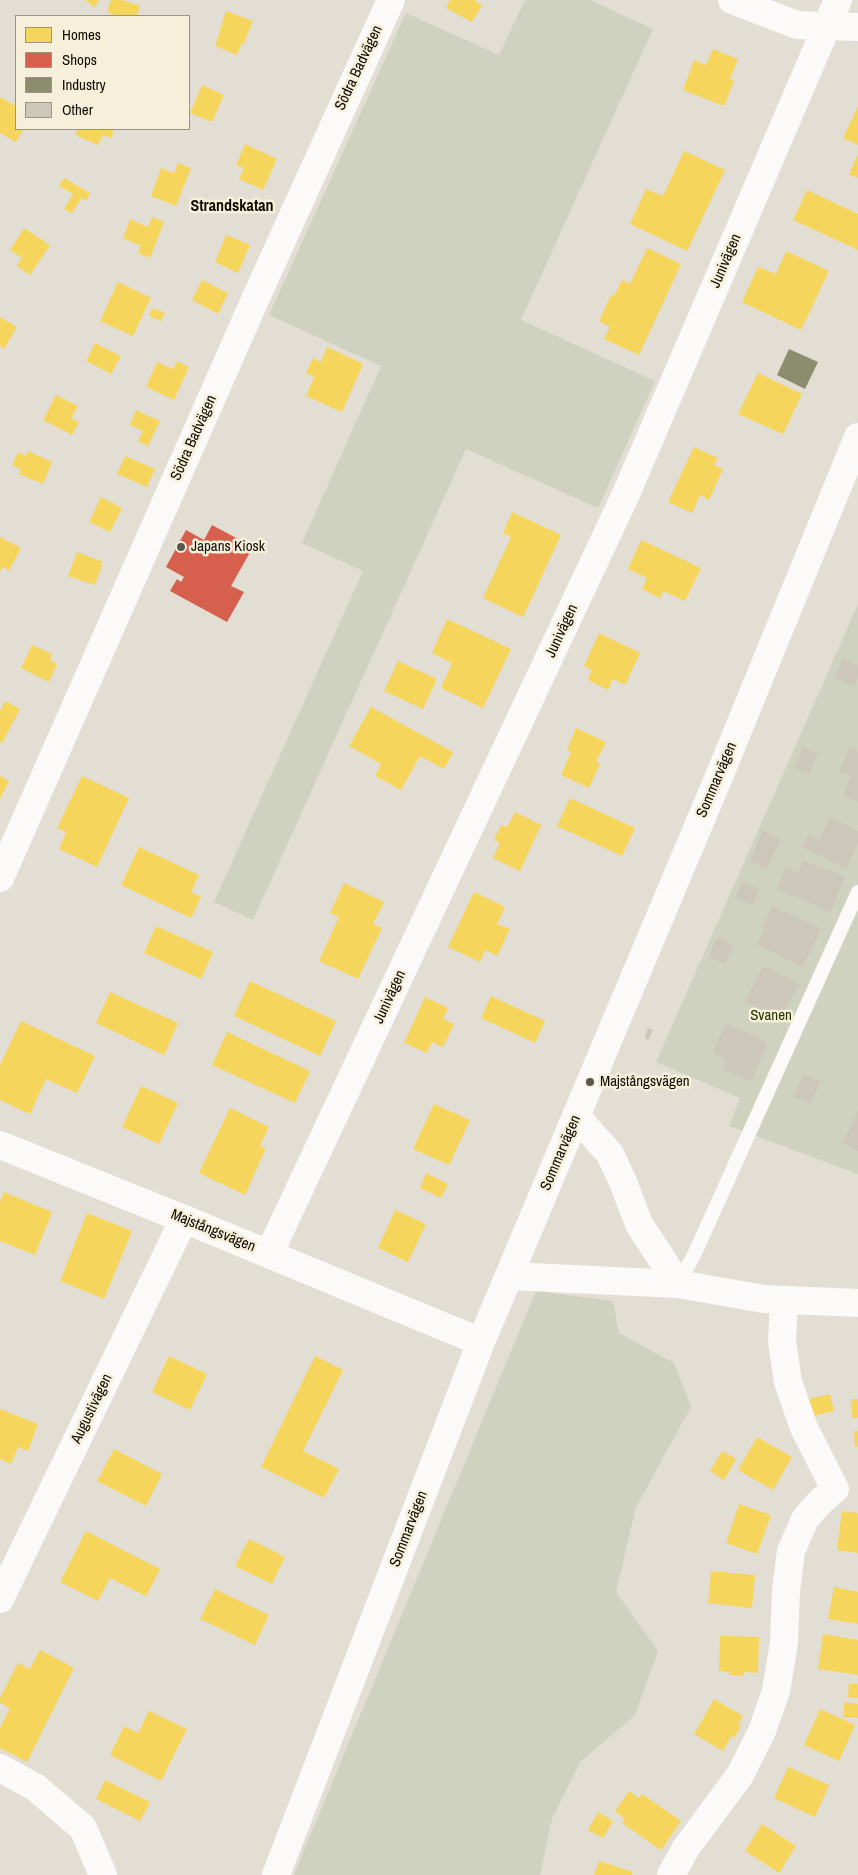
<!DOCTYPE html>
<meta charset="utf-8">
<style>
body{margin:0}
#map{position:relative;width:858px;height:1875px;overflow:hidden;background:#e3ded3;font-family:"Archivo Narrow",sans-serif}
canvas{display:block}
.legend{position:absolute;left:15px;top:15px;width:175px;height:115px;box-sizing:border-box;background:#f6f0da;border:1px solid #999485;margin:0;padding:6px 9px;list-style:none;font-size:15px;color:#0e0b05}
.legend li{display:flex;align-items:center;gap:10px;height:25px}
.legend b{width:25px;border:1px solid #999485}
</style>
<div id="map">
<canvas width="858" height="1875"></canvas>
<ul class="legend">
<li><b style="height:14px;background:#f6d55c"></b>Homes</li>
<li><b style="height:14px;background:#d6604d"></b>Shops</li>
<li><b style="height:14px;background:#8c8c6e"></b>Industry</li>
<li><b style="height:14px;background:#ccc7b9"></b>Other</li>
</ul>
</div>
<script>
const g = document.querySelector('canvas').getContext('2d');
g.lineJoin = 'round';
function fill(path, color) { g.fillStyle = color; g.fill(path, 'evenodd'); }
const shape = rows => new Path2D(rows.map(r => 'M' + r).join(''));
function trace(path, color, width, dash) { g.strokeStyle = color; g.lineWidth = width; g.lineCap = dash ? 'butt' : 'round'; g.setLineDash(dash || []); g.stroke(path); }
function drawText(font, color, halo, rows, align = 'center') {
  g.font = font + ' "Archivo Narrow",sans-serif'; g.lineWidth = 5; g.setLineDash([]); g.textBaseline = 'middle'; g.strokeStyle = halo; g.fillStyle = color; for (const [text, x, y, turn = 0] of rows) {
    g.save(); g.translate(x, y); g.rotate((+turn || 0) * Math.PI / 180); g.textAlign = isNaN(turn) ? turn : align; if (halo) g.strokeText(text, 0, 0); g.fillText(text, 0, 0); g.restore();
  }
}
const green = shape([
 [525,0,590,0,653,29,521,320,655,381,598,508,466,449,253,920,214,902,363,571,302,543,381,366,269,315,406,13,499,55],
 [858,604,858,1174,729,1126,740,1098,656,1062],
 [536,1291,613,1301,619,1333,674,1363,691,1407,636,1507,616,1592,658,1651,635,1715,580,1762,552,1819,540,1875,294,1875]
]);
const homes = shape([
 [85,0,99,0,94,7],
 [111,0,122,0,140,6,137,16,118,16,107,12],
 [450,0,474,0,482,5,472,22,446,8],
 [226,11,253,21,243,45,241,44,237,55,215,46],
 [713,49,738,59,730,79,734,81,724,106,683,90,694,60,706,65],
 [202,85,224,95,212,122,190,113],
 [0,97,16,106,16,129,24,129,16,142,0,133],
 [858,106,858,145,843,138],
 [78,129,114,129,111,138,103,135,98,145,75,135],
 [245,144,277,159,263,190,239,179,244,168,236,165],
 [684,151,725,170,687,251,630,224,646,189,663,196],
 [858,154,858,178,849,174],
 [178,163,191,168,176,206,151,196,161,168,174,173],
 [64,178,90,193,86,201,81,198,72,213,64,209,73,194,59,186],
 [807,190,858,214,858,250,793,220],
 [152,217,164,222,150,258,138,253,141,246,123,238,130,219,148,227],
 [24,228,50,245,30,275,17,266,22,258,10,250],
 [226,235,250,245,238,273,215,262],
 [647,248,681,264,639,355,604,339,610,327,599,321,611,295,614,296,622,280,630,284],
 [786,251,829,271,801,330,742,302,758,267,776,274],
 [202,280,228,293,218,314,192,300],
 [118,282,151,298,133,336,100,321],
 [152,308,165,313,161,321,149,316],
 [0,317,17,327,4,349,0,346],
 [95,343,121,356,111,374,86,361],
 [327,347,363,364,342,412,306,396,314,377,306,373,313,358,321,362],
 [177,361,189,367,174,400,146,387,157,362,173,369],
 [758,373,802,394,783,434,738,414],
 [56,395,78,406,71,418,79,422,72,435,43,420],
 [136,410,160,421,148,446,138,441,143,431,130,425],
 [694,447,718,458,714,465,723,469,709,500,700,495,692,513,668,502],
 [28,451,52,462,43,484,19,474,21,469,12,465,18,452,26,456],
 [125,456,155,469,147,487,117,474],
 [101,497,122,508,110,532,89,522],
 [512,512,561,535,523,617,483,598,511,537,503,533],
 [0,537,21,548,9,571,3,567,0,572],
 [641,540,701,568,685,601,663,591,660,598,642,589,647,578,628,569],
 [77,552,103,562,95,585,68,576],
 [447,619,511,649,483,708,441,688,452,663,432,653],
 [599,633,640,653,625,685,613,679,608,690,588,680,592,670,584,666],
 [32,645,52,654,50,660,57,664,49,682,21,668],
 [398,661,437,679,423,709,384,691],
 [5,701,20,709,2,743,0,742,0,711],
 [371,707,453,752,444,769,420,756,401,790,375,776,381,764,349,746],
 [576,728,606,742,596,762,600,764,589,788,561,775,571,752,567,750],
 [0,776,9,781,0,799],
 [82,776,129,798,97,867,59,849,66,832,57,828],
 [570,798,635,828,622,856,557,826],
 [515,812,541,825,520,871,493,858,500,843,494,840,501,825,507,827],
 [139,847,199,875,191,892,201,897,191,918,121,885],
 [344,883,384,902,373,924,382,928,358,979,319,961,339,917,330,913],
 [474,892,505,907,497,924,510,929,497,956,485,950,480,962,448,947],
 [156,926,213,952,201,979,144,953],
 [250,981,336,1021,320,1056,234,1016],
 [110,992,178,1023,164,1055,96,1023],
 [491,996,545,1021,535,1043,481,1018],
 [425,997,448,1008,443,1019,454,1024,443,1047,432,1042,427,1053,404,1043],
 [21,1021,95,1056,77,1093,46,1079,30,1114,0,1100,0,1065],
 [227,1032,310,1071,295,1103,212,1065],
 [141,1086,178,1103,159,1144,122,1127],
 [434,1104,470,1120,449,1165,413,1149],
 [230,1108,269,1127,260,1146,266,1148,245,1195,199,1173],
 [426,1173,448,1184,441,1198,420,1188],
 [4,1192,52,1212,35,1255,0,1241,0,1202],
 [395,1210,426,1224,408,1262,378,1248],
 [87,1213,132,1231,104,1299,60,1281],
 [169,1356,207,1374,190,1410,152,1392],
 [315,1356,343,1370,303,1451,339,1469,324,1498,261,1467],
 [830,1394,834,1411,813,1416,809,1399],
 [851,1399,858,1399,858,1418,852,1418],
 [0,1409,38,1424,28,1451,18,1447,11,1464,0,1459],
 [854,1431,858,1431,858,1447,855,1447],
 [757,1437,792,1457,773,1490,738,1470],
 [114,1449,162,1474,146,1506,97,1481],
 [722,1451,736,1459,724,1480,710,1471],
 [739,1504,771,1515,757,1554,726,1543],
 [842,1511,858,1513,858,1553,837,1550],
 [86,1531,160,1569,146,1596,110,1578,98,1601,60,1582],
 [249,1539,285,1557,272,1584,235,1566],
 [711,1571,755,1575,752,1608,708,1603],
 [834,1587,858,1592,858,1624,828,1619],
 [215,1589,269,1615,255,1645,200,1619],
 [823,1634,858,1640,858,1675,818,1669],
 [720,1636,759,1637,758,1673,744,1672,744,1676,729,1675,729,1672,719,1671],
 [40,1650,74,1668,27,1762,0,1748,0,1728,10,1708,0,1703,0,1698,18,1663,30,1669],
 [849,1684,858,1684,858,1698,848,1697],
 [714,1699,743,1716,738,1724,741,1726,734,1738,731,1736,723,1751,694,1734],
 [844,1702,858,1704,858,1718,843,1717],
 [820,1709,855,1725,839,1761,804,1745],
 [149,1711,187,1729,161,1781,110,1755,124,1726,138,1733],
 [788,1767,829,1785,815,1817,774,1798],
 [105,1780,150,1802,140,1821,96,1799],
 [629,1791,639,1798,642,1794,681,1821,661,1850,622,1823,625,1819,615,1811],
 [598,1812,613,1821,603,1838,588,1830],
 [762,1824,796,1846,779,1873,745,1851],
 [599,1861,633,1872,632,1875,594,1875]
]);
const shops = shape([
 [212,525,253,547,231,586,244,592,227,622,170,591,177,579,181,582,184,577,166,567,186,530,204,540]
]);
const industry = shape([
 [789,349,818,362,805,389,777,375]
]);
const building = shape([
 [843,658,858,665,858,677,854,686,835,678],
 [803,747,818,753,809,774,794,768],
 [849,748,858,752,858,802,843,795,851,776,839,772],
 [830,818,858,831,858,844,846,869,803,847,809,835,819,840],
 [763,831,781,839,766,869,750,861],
 [803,860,845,877,830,912,777,889,785,868,798,873],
 [743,881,760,889,752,905,735,897],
 [772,906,821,929,803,967,757,945,765,927,763,926],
 [717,938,733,946,725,964,709,956],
 [763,966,799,984,780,1020,745,1001],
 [726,1023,768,1043,751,1082,723,1070,727,1060,713,1053],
 [648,1028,653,1030,648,1040,644,1038],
 [803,1074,820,1081,811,1104,794,1097],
 [858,1110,858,1151,843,1144]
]);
const service = shape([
 [678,1284,694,1255,858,892]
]);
const minor = shape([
 [732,0,797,25,858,27],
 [0,878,258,293,391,0],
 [576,1116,610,1154,623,1182,639,1224,678,1284],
 [0,1145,184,1219,481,1342],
 [269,1254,626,494,838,0],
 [509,1276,678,1284,764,1299,858,1303],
 [0,1599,184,1219],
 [0,1768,35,1787,83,1828,103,1875],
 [276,1875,481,1342,718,779,858,437],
 [671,1875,686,1848,740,1775,762,1731,776,1691,784,1643,786,1591,791,1551,805,1519,820,1502,835,1489,804,1428,788,1382,782,1342,784,1300]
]);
const markers = [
 [181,547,5,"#59554d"],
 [590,1082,5,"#59554d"]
];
const streetNames = [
 ["Södra Badvägen",359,68,-65],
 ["Junivägen",726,261,-67],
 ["Södra Badvägen",194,438,-66],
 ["Junivägen",562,631,-65],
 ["Sommarvägen",717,780,-67],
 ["Junivägen",390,997,-65],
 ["Sommarvägen",561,1153,-67],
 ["Majstångsvägen",213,1231,22],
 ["Augustivägen",92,1409,-64],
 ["Sommarvägen",409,1529,-69]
];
const poiNames = [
 ["Japans Kiosk",191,547],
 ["Majstångsvägen",600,1082]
];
const parkNames = [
 ["Svanen",771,1016]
];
const neighbourhoodNames = [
 ["Strandskatan",232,207]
];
fill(green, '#ced2be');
fill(homes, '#f6d55c');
fill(shops, '#d6604d');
fill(industry, '#8c8c6e');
fill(building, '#ccc7b9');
trace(service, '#fbfaf8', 14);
trace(minor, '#fbfaf8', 28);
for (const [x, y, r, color] of markers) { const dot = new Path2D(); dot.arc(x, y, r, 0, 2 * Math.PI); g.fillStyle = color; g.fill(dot); trace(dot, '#f6f0da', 2); }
drawText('15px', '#0e0b05', '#f6f0da', streetNames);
drawText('15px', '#0e0b05', '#f6f0da', poiNames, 'left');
drawText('15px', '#253600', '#f6f0da', parkNames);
drawText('bold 16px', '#0e0b05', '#f6f0da', neighbourhoodNames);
</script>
